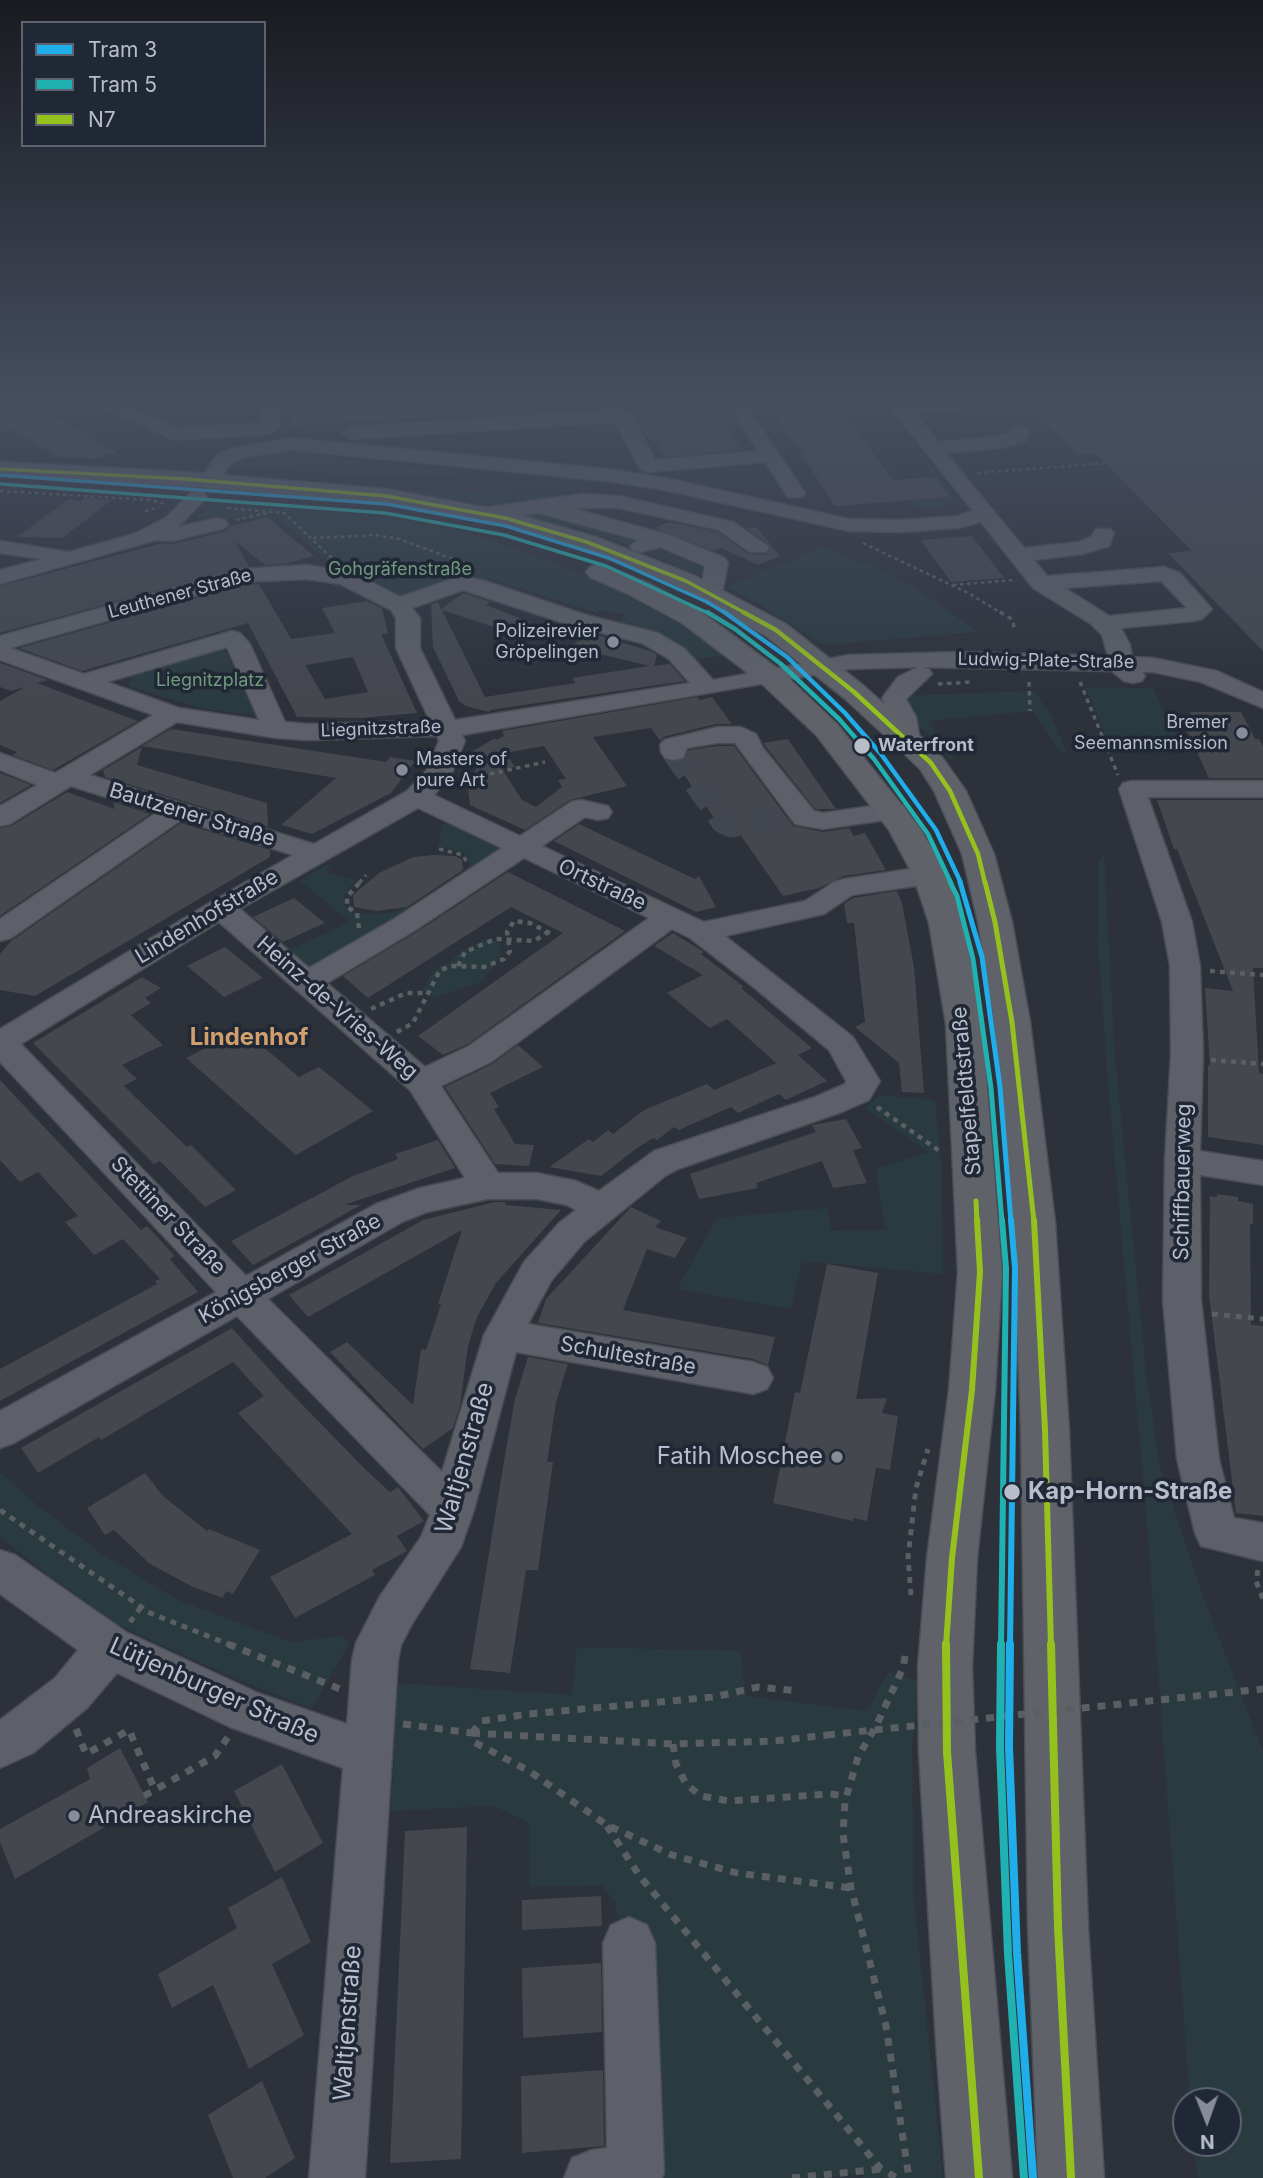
<!DOCTYPE html>
<meta charset="utf-8">
<style>
body{margin:0}
#map{position:relative;width:1263px;height:2178px;overflow:hidden;background:#2d313a;font-family:Inter,sans-serif}
canvas{display:block}
.legend{position:absolute;left:21px;top:21px;width:245px;height:126px;box-sizing:border-box;background:#202735;border:2px solid #5d6371;margin:0;padding:9px 12px;list-style:none;font-size:21px;color:#b8bdca}
.legend li{display:flex;align-items:center;gap:14px;height:35px}
.legend b{width:35px;border:2px solid #5d6371}
.north{position:absolute;left:1172px;top:2087px;width:70px;height:70px;box-sizing:border-box;background:#202735;border:2px solid #5d6371;border-radius:50%;rotate:179deg;font-size:19px;font-weight:700;line-height:28px;text-align:center;color:#b8bdca}
.north::after{content:'';display:block;margin:auto;width:24px;height:32px;background:#878c98;clip-path:polygon(50% 0,100% 100%,50% 72%,0 100%)}
</style>
<div id="map">
<canvas width="1263" height="2178"></canvas>
<ul class="legend">
<li><b style="height:9px;background:#20aeea"></b>Tram 3</li>
<li><b style="height:9px;background:#20b2b2"></b>Tram 5</li>
<li><b style="height:9px;background:#95c11f"></b>N7</li>
</ul>
<div class="north">N</div>
</div>
<script>
const g = document.querySelector('canvas').getContext('2d');
g.lineJoin = 'round';
function fill(path, color) { g.fillStyle = color; g.fill(path, 'evenodd'); }
const shape = rows => new Path2D(rows.map(r => 'M' + r).join(''));
function trace(path, color, width, dash) { g.strokeStyle = color; g.lineWidth = width; g.lineCap = dash ? 'butt' : 'round'; g.setLineDash(dash || []); g.stroke(path); }
function drawText(font, color, halo, rows, align = 'center') {
  g.font = font + ' Inter,sans-serif'; g.lineWidth = 7; g.setLineDash([]); g.textBaseline = 'middle'; g.strokeStyle = halo; g.fillStyle = color; for (const [text, x, y, turn = 0] of rows) {
    g.save(); g.translate(x, y); g.rotate((+turn || 0) * Math.PI / 180); g.textAlign = isNaN(turn) ? turn : align; if (halo) g.strokeText(text, 0, 0); g.fillText(text, 0, 0); g.restore();
  }
}
const green = shape([
 [836,399,843,399,917,500,950,497,909,444,913,444,951,493,954,501,937,508,919,509],
 [279,449,377,464,494,477,340,474,231,466,236,459,248,453],
 [407,491,540,493,575,495,496,507],
 [215,504,355,513,451,529,497,542,594,579,673,620,726,655,691,660,648,630,619,622,624,614,600,610,597,613,490,578,481,584,405,596,395,595,356,573,338,570,272,513,236,522,230,517,197,516],
 [535,511,637,540,642,543,627,545,572,526,553,525,515,513],
 [822,548,871,566,918,590,978,632,823,645,757,603,727,587],
 [638,549,658,549,706,569,706,578],
 [224,649,257,716,200,708,128,686,134,674],
 [1153,688,1183,751,1112,751,1086,688],
 [1034,691,1050,713,1068,756,1058,749,1033,711,928,721,955,760,952,761,906,711,900,696],
 [444,823,457,825,510,852,470,871,469,861,465,854,448,848,439,849,441,826],
 [1104,853,1115,1057,1147,1381,1161,1472,1204,1599,1263,1751,1263,2178,1198,2178,1193,2143,1228,2143,1228,2101,1190,2101,1147,1524,1109,1094,1098,945,1099,862],
 [325,865,333,865,327,873,355,880,344,896,344,906,352,913,385,914,422,903,309,976,282,953,350,922,300,881],
 [491,938,501,944,500,957,481,982,434,998,423,990,432,972,451,962,459,952],
 [880,1095,935,1100,941,1161,943,1274,802,1261,791,1309,677,1289,717,1218,827,1208,832,1231,885,1230,876,1169,928,1152,865,1108],
 [0,1472,37,1505,105,1556,178,1600,291,1642,340,1636,350,1642,312,1709,200,1663,117,1624,34,1564,0,1536],
 [577,1647,740,1651,746,1696,867,1711,888,1672,920,1682,912,1747,914,1899,943,2178,863,2178,862,2174,819,2178,653,2178,615,1901,601,1885,530,1887,529,1823,494,1806,391,1811,398,1683,572,1695]
]);
const building = shape([
 [0,399,87,399,93,406,55,417,117,452,94,459,59,457,11,429,0,432],
 [289,399,492,399,492,413,291,426],
 [628,399,721,399,737,424,727,425,741,450,664,457,655,440,648,440],
 [766,399,834,399,894,480,935,477,950,497,835,506],
 [1034,399,1263,399,1263,651,1168,553,1192,551,1095,453,1076,455,1028,406],
 [84,498,112,500,62,538,17,537,69,499,81,501],
 [267,517,314,556,284,564,265,565,235,541,249,566,0,633,0,586,163,543,173,544,226,531,230,526],
 [669,522,718,532,748,554,766,555,771,548,770,545,746,528,756,527,780,556,758,565,721,548,714,551,654,528],
 [972,536,1004,578,951,582,921,540],
 [259,584,291,639,335,633,322,608,367,601,382,608,388,634,381,634,417,713,362,718,297,717,248,623,82,671,19,648,243,585],
 [353,657,368,692,325,699,305,665],
 [463,593,491,602,486,605,539,626,534,640,442,610,485,697,575,683,572,678,650,666,571,647,587,632,650,651,657,655,654,666,670,664,685,681,490,710,489,712,466,706,459,701,433,647,431,604,438,602,441,609],
 [0,663,48,680,37,683,138,721,53,770,12,755,17,752,0,745,0,701,25,687,11,691,0,687],
 [698,697,700,700,712,697,732,724,716,724,663,737,660,741,651,728,593,737,627,786,570,800,525,830,470,805,467,782,486,778,483,773,474,775,480,757,468,760,466,755,495,738,496,740,504,736,502,731],
 [544,746,566,779,558,780,562,787,536,807,522,800,502,769,515,767,505,753],
 [1190,712,1241,712,1255,739,1259,739,1263,746,1263,778,1209,778,1186,729,1198,729],
 [171,729,386,762,390,757,415,761,391,793,312,834,281,825,336,778,142,746],
 [788,739,836,809,815,809,763,743],
 [717,746,734,746,793,826,823,832,849,828,854,836,865,833,886,870,843,876,819,888,783,896,737,830,724,832,675,762,685,759,689,750],
 [142,747,137,765,267,803,268,827,105,777,103,770],
 [0,773,31,785,0,803],
 [67,792,115,809,113,802,150,814,0,916,0,828,11,826],
 [1157,800,1263,800,1263,968,1253,968,1259,1073,1263,1074,1263,1145,1208,1137,1208,1065,1210,1066,1205,988,1233,991,1177,849,1174,849],
 [181,823,270,850,270,857,35,996,0,990,0,954,11,941],
 [579,824,695,879,699,876,716,907,696,912,554,841],
 [434,855,455,856,462,860,463,870,407,907,377,911,354,907,353,895,379,873,413,857],
 [508,872,625,931,468,1044,443,1055,418,1036,563,933,511,907,368,998,343,976,415,933],
 [897,891,902,903,914,967,924,1093,902,1092,899,1063,855,1027,865,1022,854,923,847,923,844,904,853,898],
 [294,898,325,923,283,942,253,917],
 [673,933,704,952,701,954,744,987,741,988,812,1048,798,1055,827,1081,786,1100,779,1094,738,1113,731,1107,679,1130,674,1127,657,1140,653,1138,637,1148,601,1176,549,1167,589,1139,593,1142,608,1130,613,1134,644,1110,707,1084,714,1090,776,1063,727,1019,710,1028,667,993,703,975,654,946],
 [225,947,263,978,224,997,187,966],
 [142,977,161,988,145,998,151,1003,131,1015,163,1045,122,1065,137,1079,124,1086,187,1147,191,1145,236,1190,205,1207,160,1161,154,1164,33,1043],
 [234,1033,261,1049,262,1046,299,1077,319,1067,373,1111,296,1155,186,1058],
 [518,1045,543,1067,490,1093,499,1107,494,1109,515,1144,534,1145,529,1166,495,1164,445,1087,492,1064],
 [0,1080,141,1230,147,1226,175,1256,170,1259,198,1292,0,1401,0,1369,157,1284,155,1281,160,1279,123,1239,94,1255,65,1222,78,1216,38,1172,20,1182,0,1160],
 [846,1119,862,1148,853,1150,867,1183,833,1188,822,1161,756,1183,758,1188,699,1199,690,1174,816,1132,812,1125],
 [438,1140,455,1168,344,1205,361,1205,253,1265,231,1241,353,1176,398,1159,395,1154],
 [1217,1194,1238,1197,1238,1201,1253,1204,1253,1224,1250,1224,1251,1325,1263,1326,1263,1516,1236,1513,1209,1295,1210,1196,1217,1197],
 [495,1202,505,1202,506,1205,561,1210,496,1283,477,1317,468,1346,460,1405,453,1428,423,1449,330,1352,347,1342,413,1405,421,1349,426,1350,441,1304,438,1304,462,1230,308,1317,289,1295,423,1220],
 [631,1207,661,1221,655,1227,687,1238,675,1258,647,1249,623,1310,775,1337,768,1365,753,1359,538,1323,546,1299],
 [827,1264,878,1273,856,1399,887,1398,882,1413,898,1416,890,1470,876,1468,867,1521,853,1518,853,1521,773,1503,795,1392,800,1393],
 [232,1328,287,1389,367,1471,390,1492,398,1487,424,1521,397,1536,407,1551,372,1570,375,1575,295,1618,270,1577,352,1534,238,1413,264,1396,233,1362,101,1440,99,1437,38,1473,21,1448],
 [528,1357,568,1364,556,1402,547,1462,553,1462,538,1570,526,1570,510,1673,470,1669,505,1455,515,1399],
 [145,1473,163,1496,207,1531,209,1529,260,1550,233,1594,226,1591,223,1598,191,1586,150,1564,114,1530,105,1535,87,1508],
 [120,1748,148,1802,15,1879,0,1842,0,1829,90,1779,87,1768],
 [282,1764,323,1843,275,1872,234,1791],
 [467,1827,461,2159,390,2163,405,1831],
 [282,1877,311,1942,272,1964,304,2035,249,2069,213,1985,172,2008,158,1974,237,1928,228,1908],
 [601,1896,602,1926,522,1930,522,1900],
 [601,1963,602,2032,523,2038,522,1968],
 [603,2070,604,2146,522,2153,521,2076],
 [262,2081,295,2158,265,2178,233,2178,208,2115]
]);
const minorTunnel = shape([
 [674,752,723,821,732,825,790,816]
]);
const pathFar4 = shape([
 [977,473,1105,463],
 [0,491,150,500,166,504],
 [227,508,284,513,333,559],
 [145,511,159,507],
 [236,520,272,512],
 [313,538,376,535,399,539,467,564],
 [863,543,968,593,1003,614],
 [953,585,1014,580]
]);
const pathFar3 = shape([
 [1000,612,1013,620,1014,629],
 [1029,682,1030,711],
 [1080,682,1118,775],
 [938,684,971,682],
 [463,775,481,776,545,762],
 [439,849,463,855,466,861],
 [359,883,366,875]
]);
const pathFar2 = shape([
 [359,928,357,913,347,907,347,897,360,882],
 [458,966,465,952,495,939,534,941,548,932],
 [1210,971,1263,975],
 [371,1009,406,993,430,993],
 [397,1032,413,1023,440,970,451,966,484,967,504,959,510,951,507,932,514,921,530,923,553,935],
 [1211,1060,1263,1064],
 [877,1107,941,1152]
]);
const pathFar1 = shape([
 [1212,1314,1263,1319],
 [0,1510,150,1613,233,1646],
 [1258,1570,1256,1581,1263,1599],
 [911,1595,908,1557,916,1488,928,1449],
 [130,1622,141,1607]
]);
const path = shape([
 [228,1644,340,1689],
 [905,1656,903,1668,877,1724,858,1757,845,1801,843,1834,851,1888,886,2026,909,2178],
 [403,1724,472,1733,474,1742,529,1771,607,1825,672,1855,737,1873,851,1888],
 [76,1729,86,1754,129,1730,155,1790],
 [472,1733,673,1744,774,1741,827,1735],
 [472,1733,481,1721,529,1714,714,1697,758,1687,798,1691],
 [673,1744,676,1764,686,1784,701,1796,729,1801,830,1794,846,1796],
 [144,1796,215,1756,228,1737],
 [607,1826,639,1875,881,2169,897,2178],
 [792,2178,881,2169]
]);
const minor = shape([
 [90,399,113,399,177,428,261,423,261,399,279,399,279,428,270,434,174,440,93,403,90,399],
 [724,399,742,399,805,493,802,497,788,497,765,462,648,472,641,470,615,422,352,439,342,433,352,427,616,410,632,415,655,460,758,451,724,399],
 [884,399,902,399,905,402,952,399,1031,399,1028,403,1022,404,914,412,938,442,1000,436,1010,433,1013,427,1027,427,1029,431,1025,441,1001,448,946,453,1024,548,1079,542,1091,537,1096,529,1110,529,1114,533,1109,546,1082,554,1034,560,1047,576,1164,567,1180,573,1212,609,1202,619,1194,621,1121,628,1130,645,1132,657,1153,658,1217,671,1263,692,1263,708,1201,682,1153,672,1142,672,1145,676,1142,681,1133,683,1124,681,1112,671,922,667,929,669,932,674,906,699,916,717,920,740,916,745,907,748,898,745,894,740,890,717,882,698,898,677,918,667,849,669,462,735,465,741,452,773,434,795,520,836,571,802,581,800,608,806,612,812,608,818,598,820,585,817,542,846,704,922,805,901,834,882,844,879,930,866,940,869,944,875,940,881,930,884,852,895,824,914,725,936,853,1037,880,1081,869,1100,839,1113,678,1169,665,1176,585,1241,551,1281,528,1324,753,1362,767,1367,773,1378,767,1389,753,1394,516,1352,474,1510,461,1547,412,1624,401,1645,398,1660,365,2178,309,2178,343,1768,230,1727,117,1673,87,1708,33,1753,0,1768,0,1720,55,1678,78,1650,0,1594,0,1550,15,1555,126,1632,258,1693,347,1724,352,1660,356,1643,380,1596,421,1537,430,1515,237,1316,14,1443,0,1448,0,1411,216,1292,0,1062,0,1029,211,902,293,855,181,820,11,938,0,941,0,919,156,813,71,786,10,824,0,826,0,806,37,785,0,770,0,753,55,773,153,715,0,660,0,636,241,569,307,565,354,573,400,597,461,576,485,581,586,615,658,633,685,649,713,680,849,655,960,652,1108,656,1102,635,1091,624,1033,588,981,522,958,528,901,532,849,531,665,490,607,481,293,450,244,457,231,463,216,485,202,485,199,481,217,455,232,448,293,438,607,469,665,478,849,519,901,520,957,516,973,511,884,399],
 [307,579,340,584,391,610,396,618,396,648,430,721,307,724,285,722,250,644,240,633,232,631,84,674,10,648,243,582,307,579],
 [1161,581,1187,608,1109,616,1065,588,1161,581],
 [463,590,570,625,642,643,669,659,690,683,455,720,420,648,420,618,412,608,463,590],
 [227,647,259,720,179,708,107,682,227,647],
 [177,722,276,738,307,740,437,736,439,741,427,770,407,791,314,844,90,775,177,722],
 [418,808,502,848,394,919,309,968,240,909,418,808],
 [524,858,649,918,469,1046,425,1067,327,983,414,931,524,858],
 [219,922,410,1090,465,1178,420,1188,376,1204,246,1276,21,1044,219,922],
 [672,929,690,938,751,985,829,1050,846,1081,845,1084,815,1097,654,1151,599,1191,576,1181,537,1173,498,1173,441,1086,491,1062,672,929],
 [488,1199,537,1199,567,1205,576,1210,559,1223,524,1262,484,1335,442,1472,268,1299,402,1222,427,1212,488,1199],
 [197,491,204,493,207,497,178,527,218,518,225,520,228,524,225,528,172,541,156,540,0,584,0,570,42,559,0,553,0,541,69,552,134,534,167,517,190,493,197,491],
 [583,494,619,496,733,522,769,547,766,552,750,552,719,530,619,508,571,508,669,535,725,558,728,563,722,594,719,599,711,601,703,599,700,594,705,566,660,547,641,552,633,551,630,546,639,540,539,513,482,520,475,518,472,514,475,510,482,508,583,494],
 [717,727,741,727,756,734,763,748,814,811,823,813,893,803,903,805,907,811,903,817,893,819,823,829,805,826,795,824,735,743,717,743,687,748,683,758,674,760,665,758,661,752,660,745,664,740,717,727],
 [1132,781,1263,781,1263,797,1148,797,1192,922,1200,966,1203,1054,1200,1151,1263,1161,1263,1185,1200,1175,1201,1300,1219,1459,1234,1518,1263,1523,1263,1561,1201,1546,1195,1533,1177,1459,1163,1300,1165,1160,1171,1054,1170,966,1162,922,1119,789,1123,783,1132,781],
 [629,1917,647,1925,655,1943,664,2173,662,2178,564,2178,572,2158,592,2150,607,2148,603,1943,611,1925,629,1917]
]);
const major = shape([
 [0,462,186,472,386,489,505,511,596,537,695,576,786,624,864,686,918,734,942,757,966,791,994,854,1012,922,1030,1022,1055,1222,1069,1430,1088,1927,1104,2178,1038,2178,1028,1927,1021,1430,1013,1222,994,1022,978,922,962,854,934,791,920,769,896,746,844,698,766,636,677,586,578,547,501,525,386,503,186,486,0,476,0,462],
 [599,564,648,583,700,611,781,671,837,724,920,828,947,875,963,923,982,1024,1002,1272,995,1390,977,1558,972,1667,975,1752,1012,2178,946,2178,936,2042,919,1752,918,1667,927,1558,949,1390,958,1272,946,1024,929,923,913,875,889,830,817,736,761,683,682,623,630,595,590,577,586,572,590,567,599,564]
]);
const pathBridge = shape([
 [827,1735,1263,1689]
]);
const bus1Far4 = shape([
 [0,469,186,479,386,496,505,518,587,542,686,581,747,614]
]);
const bus1Far3 = shape([
 [743,612,776,630,854,692,931,763,950,791,978,854,985,883]
]);
const bus1Far2 = shape([
 [985,882,995,922,1012,1022,1034,1222],
 [976,1201,977,1222]
]);
const bus1Far1 = shape([
 [1034,1220,1045,1430,1051,1646],
 [946,1646,952,1558,972,1390,980,1272,977,1220]
]);
const bus1 = shape([
 [946,1644,947,1752,979,2178],
 [1051,1644,1058,1927,1071,2178]
]);
const tram1Far4 = shape([
 [0,475,386,504,506,526,609,558,707,602,727,614]
]);
const tram1Far3 = shape([
 [724,612,787,657,845,713,881,754,936,830,961,883]
]);
const tram1Far2 = shape([
 [960,882,982,957,1000,1087,1011,1222]
]);
const tram1Far1 = shape([
 [1010,1646,1015,1268,1011,1220]
]);
const tram1 = shape([
 [1010,1644,1009,1747,1017,1953,1033,2178]
]);
const tram2Far4 = shape([
 [0,484,385,513,504,535,606,566,710,614]
]);
const tram2Far3 = shape([
 [707,612,735,629,781,664,839,719,874,759,928,834,951,883]
]);
const tram2Far2 = shape([
 [950,882,957,896,973,959,991,1088,1002,1222]
]);
const tram2Far1 = shape([
 [1001,1646,1006,1268,1002,1220]
]);
const tram2 = shape([
 [1001,1644,1000,1747,1008,1954,1024,2178]
]);
const markers = [
 [613,642,7,"#878c98"],
 [1242,733,7,"#878c98"],
 [862,746,9,"#b8bdca"],
 [402,770,7,"#878c98"],
 [837,1457,7,"#878c98"],
 [1012,1492,9,"#b8bdca"],
 [74,1816,7,"#878c98"]
];
const farParknames = [
 ["Gohgräfenstraße",400,570],
 ["Liegnitzplatz",210,681]
];
const farStreetnames = [
 ["Leuthener Straße",180,594,-15],
 ["Ludwig-Plate-Straße",1046,661,1],
 ["Liegnitzstraße",381,729,-2]
];
const farPoinames = [
 ["Polizeirevier",599,632],
 ["Gröpelingen",599,653],
 ["Bremer",1228,723],
 ["Seemannsmission",1228,744],
 ["Masters of",416,760,"left"],
 ["pure Art",416,781,"left"]
];
const farStopnames = [
 ["Waterfront",878,746]
];
const streetNames = [
 ["Bautzener Straße",192,815,17],
 ["Ortstraße",602,885,25],
 ["Lindenhofstraße",207,917,-31],
 ["Heinz-de-Vries-Weg",337,1008,41],
 ["Stapelfeldtstraße",967,1091,-95],
 ["Schiffbauerweg",1183,1182,-89],
 ["Stettiner Straße",168,1216,46],
 ["Königsberger Straße",290,1269,-29],
 ["Schultestraße",628,1356,10]
];
const quarterNames = [
 ["Lindenhof",249,1038]
];
const nearPoinames = [
 ["Fatih Moschee",823,1457],
 ["Andreaskirche",88,1816,"left"]
];
const nearStreetnames = [
 ["Waltjenstraße",465,1458,-74],
 ["Lütjenburger Straße",214,1691,24],
 ["Waltjenstraße",348,2023,-86]
];
const nearStopnames = [
 ["Kap-Horn-Straße",1028,1492]
];
fill(green, '#2a3b40');
fill(building, '#44474e');
trace(minorTunnel, '#424650', 25, [25, 13]);
trace(minor, '#494c52', 3);
trace(major, '#4b4e57', 3);
trace(pathFar4, '#5a5f64', 2.5, [3.5, 3.5]);
trace(pathFar3, '#5a5f64', 3.5, [4.5, 4.5]);
trace(pathFar2, '#5a5f64', 4.5, [5, 5]);
trace(pathFar1, '#5a5f64', 5, [6, 6]);
trace(path, '#5a5f64', 7, [8, 8]);
fill(minor, '#5d6068');
fill(major, '#5f6269');
trace(pathBridge, '#5a5f64', 7, [8, 8]);
trace(bus1Far4, '#95c11f', 3.5);
trace(bus1Far3, '#95c11f', 4.5);
trace(bus1Far2, '#95c11f', 5);
trace(bus1Far1, '#95c11f', 6);
trace(bus1, '#95c11f', 8);
trace(tram1Far4, '#20aeea', 3.5);
trace(tram1Far3, '#20aeea', 4.5);
trace(tram1Far2, '#20aeea', 5);
trace(tram1Far1, '#20aeea', 6);
trace(tram1, '#20aeea', 8);
trace(tram2Far4, '#20b2b2', 3.5);
trace(tram2Far3, '#20b2b2', 4.5);
trace(tram2Far2, '#20b2b2', 5);
trace(tram2Far1, '#20b2b2', 6);
trace(tram2, '#20b2b2', 8);
const sky = g.createLinearGradient(0, 0, 0, 703);
sky.addColorStop(0, '#191b20');
sky.addColorStop(0.57, '#464e60');
sky.addColorStop(1, '#464e6000');
g.fillStyle = sky;
g.fillRect(0, 0, 1263, 703);
for (const [x, y, r, color] of markers) { const dot = new Path2D(); dot.arc(x, y, r, 0, 2 * Math.PI); g.fillStyle = color; g.fill(dot); trace(dot, '#202735', 2.5); }
drawText('18px', '#709a7d', '#202735', farParknames);
drawText('18px', '#b8bdca', '#202735', farStreetnames);
drawText('18px', '#b8bdca', '#202735', farPoinames, 'right');
drawText('bold 18px', '#b8bdca', '#202735', farStopnames, 'left');
drawText('21px', '#b8bdca', '#202735', streetNames);
drawText('bold 24px', '#d19f6c', '#202735', quarterNames);
drawText('24px', '#b8bdca', '#202735', nearPoinames, 'right');
drawText('24px', '#b8bdca', '#202735', nearStreetnames);
drawText('bold 24px', '#b8bdca', '#202735', nearStopnames, 'left');
</script>
